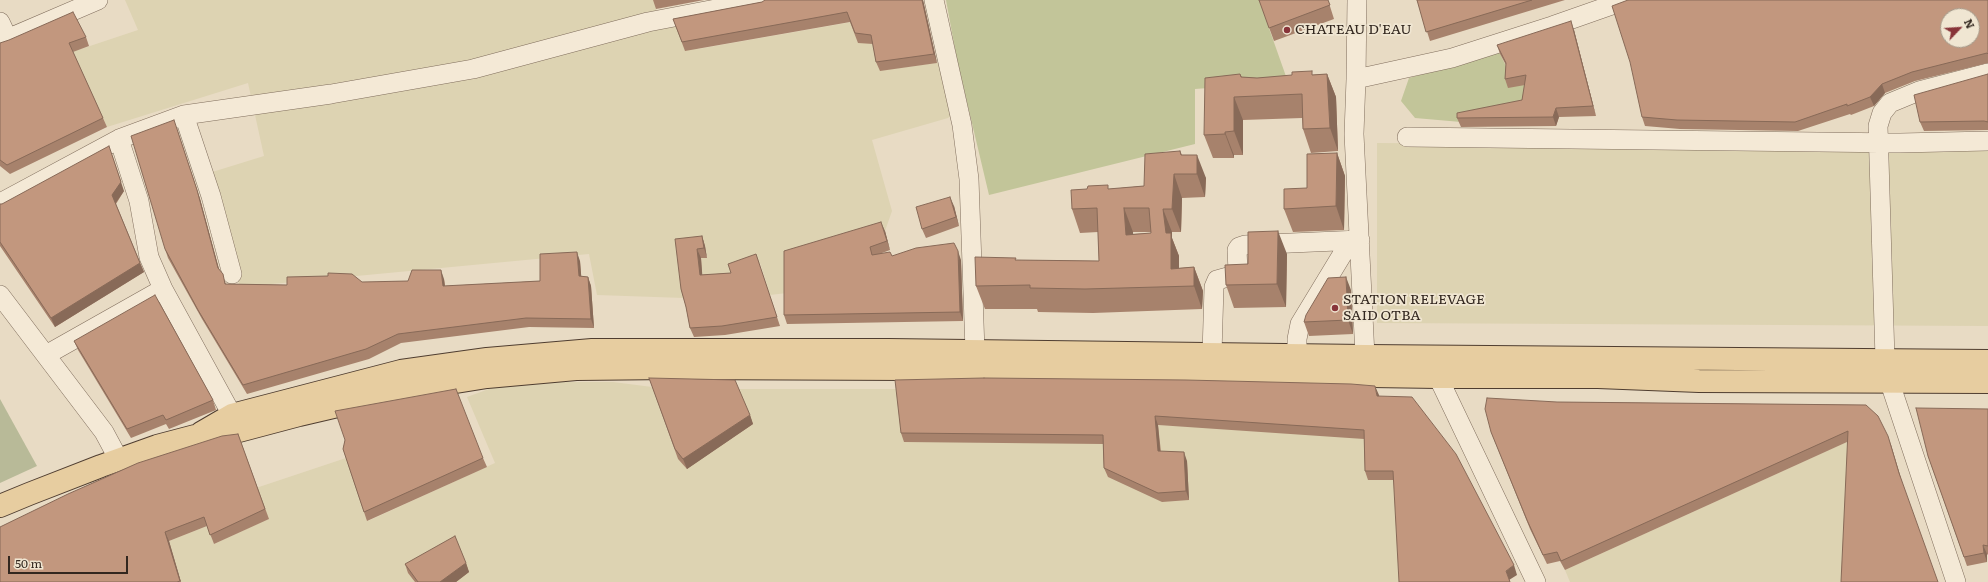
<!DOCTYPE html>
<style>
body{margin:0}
#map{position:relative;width:1988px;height:582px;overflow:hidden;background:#e8dbc4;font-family:Literata,serif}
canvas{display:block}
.north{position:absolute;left:1940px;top:8px;width:40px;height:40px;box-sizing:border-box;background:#f0e6d2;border:1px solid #a49a8a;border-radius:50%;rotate:65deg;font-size:11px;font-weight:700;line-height:16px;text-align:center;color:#32271f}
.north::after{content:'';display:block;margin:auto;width:14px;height:18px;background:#883439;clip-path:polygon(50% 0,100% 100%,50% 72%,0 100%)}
.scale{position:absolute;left:8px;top:556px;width:120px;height:18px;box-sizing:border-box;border:2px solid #32271f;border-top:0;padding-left:5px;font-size:12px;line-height:14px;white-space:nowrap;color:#32271f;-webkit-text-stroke:3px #f0e6d2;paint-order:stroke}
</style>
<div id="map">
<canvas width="1988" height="582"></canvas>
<div class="north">N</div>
<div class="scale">50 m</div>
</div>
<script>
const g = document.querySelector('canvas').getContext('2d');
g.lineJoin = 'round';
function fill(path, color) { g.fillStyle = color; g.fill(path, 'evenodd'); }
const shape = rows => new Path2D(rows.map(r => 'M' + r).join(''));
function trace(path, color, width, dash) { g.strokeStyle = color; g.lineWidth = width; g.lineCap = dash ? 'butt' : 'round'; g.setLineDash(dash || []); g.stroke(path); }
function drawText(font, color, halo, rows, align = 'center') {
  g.font = font + ' Literata,serif'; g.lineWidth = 3.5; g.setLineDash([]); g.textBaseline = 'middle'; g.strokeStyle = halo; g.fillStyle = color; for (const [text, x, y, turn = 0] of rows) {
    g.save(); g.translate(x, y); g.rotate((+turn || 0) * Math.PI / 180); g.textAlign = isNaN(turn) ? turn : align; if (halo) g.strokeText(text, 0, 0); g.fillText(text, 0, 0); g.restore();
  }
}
const farmland = shape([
 [125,0,655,0,657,17,687,21,698,49,863,20,892,69,957,60,967,104,948,118,872,140,892,211,885,231,787,261,787,293,770,295,760,263,703,284,701,258,707,257,705,246,684,298,597,295,589,254,240,287,209,173,264,156,248,83,107,127,72,52,138,30],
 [1377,143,1988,147,1988,326,1377,323],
 [508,382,613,382,652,387,678,459,687,468,738,389,898,389,1106,444,1189,500,1187,461,1161,461,1158,425,1254,429,1367,439,1396,480,1402,582,181,582,169,541,207,526,214,544,268,519,256,488,346,458,368,521,495,463,467,397],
 [1851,440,1845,582,1570,582,1565,570]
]);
const green = shape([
 [946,0,1259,0,1288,82,1195,89,1195,144,989,195,957,60],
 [1499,52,1509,72,1529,84,1525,109,1461,122,1415,118,1401,101,1409,78]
]);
const cemetery = shape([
 [0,399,37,466,0,483]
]);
const minor = shape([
 [934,0,962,125,969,179,975,351],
 [0,22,8,39],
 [0,42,98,0],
 [1356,79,1357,0],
 [184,115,211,196,232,274],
 [1407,137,1900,143,1988,141],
 [119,139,139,201,149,257,163,289],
 [0,203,119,139,184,115,331,94,473,69,648,22,763,0],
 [0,295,104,432,119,460],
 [1212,354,1214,287,1217,280,1235,275,1238,271,1237,250,1239,247,1245,245,1360,240],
 [46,355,163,289,232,415],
 [1297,355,1297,339,1300,324,1351,240],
 [1365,356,1354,134,1356,79,1452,58,1552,26,1626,0],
 [1438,377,1536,582],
 [1956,582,1890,383,1885,359,1878,126,1882,113,1890,103,1919,91,1988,73]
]);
const major = shape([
 [201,433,232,415,401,371,487,359,592,350,889,350,1365,356,1988,361],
 [0,506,29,494,101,466,157,446,195,436,235,432,299,415,406,390,487,377,576,369,671,368,908,369,1438,377,1598,377,1699,381,1988,382]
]);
const wall = shape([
 [653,0,704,0,656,9],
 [923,0,937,63,880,71,876,62,873,44,858,43,850,22,685,51,673,19,762,2],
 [1259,0,1328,0,1334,19,1274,41],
 [1417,0,1565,0,1430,41],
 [1988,0,1988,63,1915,81,1885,93,1874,106,1851,115,1850,114,1798,131,1680,129,1645,126,1642,117],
 [1574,30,1596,116,1559,117,1556,126,1461,127,1457,118,1522,100,1525,85,1508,88,1505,79,1506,65,1500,54,1497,45],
 [86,37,89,46,73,52,103,118,107,127,10,174,0,166,0,43],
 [1240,74,1242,77,1257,78,1327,74,1336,97,1338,151,1311,153,1303,129,1302,118,1243,120,1243,155,1234,155,1234,158,1213,158,1204,135],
 [1988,74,1988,130,1924,131,1920,122],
 [177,129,200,199,219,269,226,284,287,285,408,281,444,279,445,286,540,281,580,261,581,276,588,277,591,286,594,328,529,327,401,343,369,359,247,394,202,319,168,258,165,249],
 [1180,151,1182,155,1206,178,1205,197,1182,198,1181,232,1172,232,1172,238,1179,256,1179,268,1194,267,1203,291,1202,309,1093,313,1038,312,1037,309,985,309,976,286,1016,260,1099,261,1098,232,1080,233,1072,209,1087,189,1109,189,1144,186],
 [1133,232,1151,232,1151,233,1133,234],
 [1337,153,1345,176,1344,230,1293,232,1284,209,1307,188],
 [124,191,116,204,144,272,55,327,0,246,0,204],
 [954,206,959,226,926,238,922,229],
 [885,231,890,250,882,253,892,256,961,260,963,321,787,324,784,315],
 [702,236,705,246,707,258,701,258,702,275,731,273,756,254,780,326,725,335,694,337,690,328,686,307,681,289],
 [1287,254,1286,307,1234,308,1226,285,1248,264],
 [1351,290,1353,334,1309,336,1304,322],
 [74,341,213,400,216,410,169,429,166,424,131,438,78,350],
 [649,378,750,415,753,424,687,469,678,459],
 [1379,396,1517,575,1393,480,1368,480,1365,471,1364,439,1158,425,1161,452,1187,461,1189,500,1162,502,1108,477,1104,468,1103,444,904,442,901,433],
 [1557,402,1866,405,1891,445,1902,482,1847,442,1565,570,1560,561,1547,564,1530,529,1491,432],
 [1988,409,1988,555,1987,554,1987,562,1967,566,1928,456],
 [238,434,269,519,214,544,207,526,169,541,181,582,0,582],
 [345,440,483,458,487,467,367,521,343,449],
 [466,563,469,572,456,582,415,582,408,573,405,564]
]);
const shadedWall = shape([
 [922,0,923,0,937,63,934,54],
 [1571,21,1574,30,1596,116,1593,106],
 [1327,74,1336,97,1338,151,1330,128],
 [1882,84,1885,93,1874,106,1870,97],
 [1234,97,1243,120,1243,155,1234,131],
 [1556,108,1559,117,1556,126,1553,117],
 [177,129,200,199,221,277,218,268],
 [1225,132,1234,155,1234,158,1225,134],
 [1337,153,1345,176,1344,230,1336,206],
 [112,155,124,191,115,204,112,195],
 [1197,155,1206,178,1205,197,1197,174],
 [1174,174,1182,198,1181,232,1172,209],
 [950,197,954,206,959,226,956,217],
 [1124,208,1133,232,1135,258,1126,235],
 [1163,209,1172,232,1172,238,1179,256,1179,286,1171,269,1166,233],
 [881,222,885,231,890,250,887,241],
 [1278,231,1287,254,1286,307,1277,284],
 [702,236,705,246,707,258,704,248],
 [697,249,701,258,703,284,700,275],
 [958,251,961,260,963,321,960,312],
 [577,252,580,261,582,285,579,276],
 [140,263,144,272,55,327,51,318],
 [1194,267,1203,291,1202,309,1194,286],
 [441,270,444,279,446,295,443,286],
 [588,277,591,286,594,328,591,319],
 [1346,277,1351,290,1353,334,1348,320],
 [1375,386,1379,395,1381,405,1377,396],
 [750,415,753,424,687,469,683,459],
 [1155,416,1158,425,1161,461,1158,451],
 [1888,436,1891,445,1902,482,1899,473],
 [1184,452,1187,461,1189,500,1186,491],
 [165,532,169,541,181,582,180,581],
 [1983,545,1987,554,1987,562,1984,553],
 [466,563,469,572,456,582,440,582],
 [1514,565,1517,575,1509,580,1506,571]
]);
const building = shape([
 [765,0,922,0,934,54,876,62,871,35,855,33,847,12,682,42,673,19,762,2,765,0],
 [1259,0,1328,0,1330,5,1269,28,1259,0],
 [1417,0,1532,0,1426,32,1417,0],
 [1628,0,1988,0,1988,54,1987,53,1912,72,1882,84,1870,97,1847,106,1847,104,1795,122,1677,120,1642,117,1630,62,1612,6,1628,0],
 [1948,16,1972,16,1972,40,1948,40,1948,16],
 [73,12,86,37,69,43,103,118,7,165,0,160,0,43,9,40,73,12],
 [1571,21,1593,106,1556,108,1553,117,1457,118,1457,113,1522,100,1526,75,1505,79,1506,63,1497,45,1571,21],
 [1312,71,1312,75,1327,74,1330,128,1303,129,1302,94,1234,97,1234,131,1225,132,1225,134,1204,135,1205,78,1240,74,1241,77,1257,78,1292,75,1292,72,1312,71],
 [1988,74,1988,122,1984,121,1920,122,1914,95,1988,74],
 [174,120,197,190,218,268,223,274,225,284,287,285,287,277,328,276,328,273,352,274,362,282,408,281,412,270,441,270,443,286,540,281,540,254,577,252,579,276,588,277,591,319,526,318,398,334,366,349,243,385,198,310,165,249,131,136,174,120],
 [109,146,121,182,112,195,140,263,51,318,0,242,0,204,2,204,109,146],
 [1180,151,1181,155,1197,155,1197,174,1174,174,1172,209,1163,209,1166,233,1171,233,1171,269,1194,267,1194,286,1085,289,1030,288,1030,285,976,286,975,257,1016,258,1015,260,1099,261,1097,208,1072,209,1071,190,1087,189,1088,186,1108,185,1108,189,1144,186,1145,154,1180,151],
 [1124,208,1149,208,1151,233,1126,235,1124,208],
 [1337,153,1336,206,1284,209,1284,189,1307,188,1307,154,1337,153],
 [950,197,956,217,922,229,916,207,950,197],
 [881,222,887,241,870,247,872,255,890,252,892,256,916,248,954,243,958,251,960,312,784,315,784,251,881,222],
 [1278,231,1277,284,1226,285,1225,265,1248,264,1248,232,1278,231],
 [702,236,704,248,697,249,700,275,731,273,728,264,756,254,777,317,722,326,690,328,686,307,681,289,675,239,702,236],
 [1346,277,1348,320,1304,322,1306,315,1328,278,1346,277],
 [155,295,213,400,166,420,163,415,127,429,74,341,155,295],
 [649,378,735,380,750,415,683,459,675,449,649,378],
 [984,378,1186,380,1351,384,1375,386,1377,396,1412,397,1456,454,1514,565,1506,571,1510,582,1399,582,1393,471,1365,471,1364,430,1155,416,1158,451,1184,452,1186,491,1158,493,1104,468,1103,435,901,433,895,380,984,378],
 [456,389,483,458,364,512,343,449,345,440,335,411,456,389],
 [1487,398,1557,402,1866,405,1878,416,1888,436,1899,473,1938,582,1841,582,1848,431,1561,561,1557,552,1543,555,1527,520,1491,432,1485,409,1487,398],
 [1916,408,1988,409,1988,546,1983,545,1984,553,1964,557,1928,456,1916,408],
 [238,434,265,509,210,535,204,517,165,532,180,581,177,582,0,582,0,527,68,494,138,463,222,436,238,434],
 [455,536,466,563,440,582,418,582,405,564,455,536]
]);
const markers = [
 [1287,30,4,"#883439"],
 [1335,308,4,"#883439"]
];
const poiNames = [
 ["CHATEAU D'EAU",1295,30],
 ["STATION RELEVAGE",1343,300],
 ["SAID OTBA",1343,316]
];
fill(farmland, '#ddd3b2');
fill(green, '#c2c599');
fill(cemetery, '#b8ba98');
trace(minor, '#806e5d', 20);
trace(major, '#4f3d30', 24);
trace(minor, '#f4e9d6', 19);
trace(major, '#e7cda0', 22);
fill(wall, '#a7826c');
fill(shadedWall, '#886a58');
fill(building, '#c2977e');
trace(building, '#886a58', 1);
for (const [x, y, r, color] of markers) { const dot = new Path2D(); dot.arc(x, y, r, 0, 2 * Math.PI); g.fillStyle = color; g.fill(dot); trace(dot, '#f0e6d2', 1.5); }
drawText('14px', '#32271f', '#f0e6d2', poiNames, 'left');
</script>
